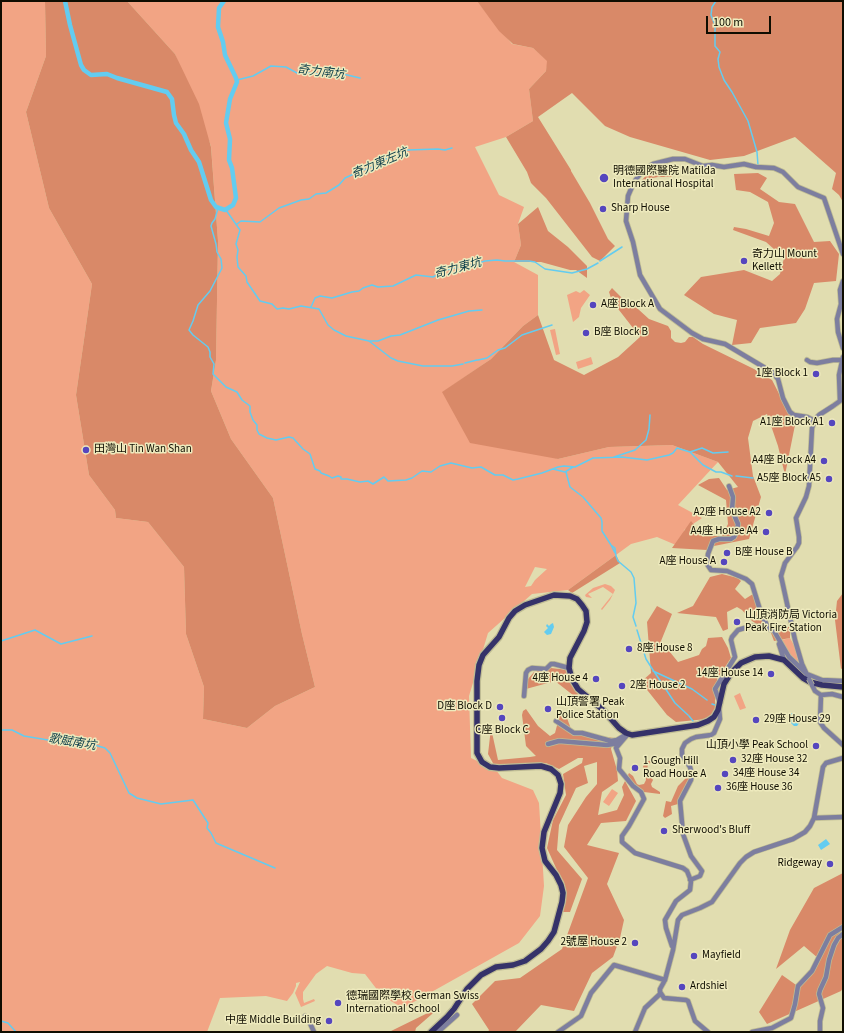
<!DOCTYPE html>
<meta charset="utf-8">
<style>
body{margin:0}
#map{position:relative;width:844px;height:1033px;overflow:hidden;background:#e1ddb0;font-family:"Source Sans 3",sans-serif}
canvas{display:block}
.frame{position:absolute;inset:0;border:2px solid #0f0d01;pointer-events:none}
.scale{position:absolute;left:706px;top:16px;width:65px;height:18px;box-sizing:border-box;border:2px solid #0f0d01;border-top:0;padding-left:5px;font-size:12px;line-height:14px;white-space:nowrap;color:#0f0d01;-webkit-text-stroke:3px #eeeabd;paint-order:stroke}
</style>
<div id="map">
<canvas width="844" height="1033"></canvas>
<div class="frame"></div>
<div class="scale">100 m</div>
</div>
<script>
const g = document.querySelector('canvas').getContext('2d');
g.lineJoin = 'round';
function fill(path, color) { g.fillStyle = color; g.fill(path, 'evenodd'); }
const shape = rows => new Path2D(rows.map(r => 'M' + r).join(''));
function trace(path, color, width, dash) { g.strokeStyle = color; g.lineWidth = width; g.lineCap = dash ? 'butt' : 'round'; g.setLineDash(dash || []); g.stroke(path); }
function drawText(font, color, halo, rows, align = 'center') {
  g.font = font + ' "Source Sans 3","Noto Sans TC",sans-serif'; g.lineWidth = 3; g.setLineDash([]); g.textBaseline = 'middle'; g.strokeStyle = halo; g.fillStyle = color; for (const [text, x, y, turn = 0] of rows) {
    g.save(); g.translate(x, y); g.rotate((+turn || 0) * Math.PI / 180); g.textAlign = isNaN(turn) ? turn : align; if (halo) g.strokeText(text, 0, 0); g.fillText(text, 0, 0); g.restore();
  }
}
const green = shape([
 [1,1,45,1,46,56,26,112,49,208,92,284,76,395,89,475,115,510,116,518,148,522,184,567,186,634,204,687,203,719,247,728,275,706,315,687,302,634,273,498,231,439,211,391,216,360,218,241,211,146,175,54,127,1,477,1,512,44,533,48,548,61,546,71,529,89,533,121,506,137,475,147,499,195,524,207,518,224,521,245,514,262,538,275,538,315,523,326,491,359,443,392,454,411,558,459,609,447,672,445,718,462,678,505,702,518,684,530,683,548,657,537,631,544,568,590,532,594,488,633,469,696,471,758,496,770,502,778,533,790,539,803,544,886,540,916,519,943,403,1008,382,996,365,974,352,973,327,966,316,974,303,992,303,999,304,1003,314,999,315,1001,301,1007,295,993,300,982,296,983,296,986,293,993,287,1001,266,996,220,998,207,1032,1,1032],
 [535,567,547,569,535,580,531,586,525,587],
 [584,290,590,295,581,308,579,317,573,322,567,295,576,291,580,293],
 [555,329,560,354,556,355,550,330],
 [591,357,593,364,578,369,576,362],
 [605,584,611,586,615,590,610,600,602,610,601,609,613,594,603,587,588,594,592,598,586,597,585,595,593,588],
 [790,638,795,647,800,668,789,653,782,640],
 [740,693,746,708,740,710,734,696],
 [612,789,618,793,609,806,603,802]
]);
const forest = shape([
 [45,1,127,1,175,54,199,104,211,147,218,241,216,360,211,391,231,439,273,498,302,634,315,687,275,706,247,728,203,719,204,687,186,634,184,567,148,522,116,518,115,510,89,475,76,395,92,284,49,208,26,112,46,56],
 [477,1,843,1,843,202,839,195,832,189,836,173,795,137,744,156,710,160,630,137,605,126,572,93,538,117,571,170,571,171,590,203,608,239,615,246,600,261,592,257,546,198,531,183,527,172,506,137,533,121,529,89,546,71,547,61,533,48,513,44,499,31],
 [664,166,672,177,658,177,642,180,651,170],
 [758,173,767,178,760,189,779,202,795,204,814,242,830,241,839,254,836,281,814,283,805,309,796,323,760,328,751,343,732,345,737,320,714,314,684,295,701,277,744,270,772,281,780,274,784,258,766,242,733,230,734,227,746,229,769,236,774,223,768,202,750,192,736,190,734,174],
 [538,207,548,231,568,247,587,266,587,278,576,270,570,270,541,262,514,262,521,245,518,224],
 [612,288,623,299,638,309,649,319,668,326,671,331,671,338,675,342,681,343,685,342,689,337,693,337,703,344,754,369,772,380,795,425,785,475,778,446,767,414,753,421,748,438,753,476,761,497,749,539,714,546,707,550,672,548,691,521,703,536,722,536,728,524,726,500,698,485,709,479,719,478,727,490,738,487,718,462,672,445,609,447,558,459,470,443,442,392,491,359,523,326,538,315,554,360,584,375,618,357,640,337,612,301,609,292],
 [616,555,620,563,572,593,568,590],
 [722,574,738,578,741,581,735,589,745,599,753,594,769,625,779,632,790,626,790,638,774,641,771,633,752,621,742,610,737,607,727,612,728,629,723,631,716,617,677,613,693,606,710,577],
 [843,593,843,668,841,669,835,620,837,601],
 [657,606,672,614,661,641,678,662,699,655,702,649,706,646,708,638,722,637,728,648,731,658,717,679,719,689,715,700,715,711,707,719,676,722,667,715,644,686,642,681,651,673,647,622],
 [551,668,568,670,579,692,578,699,555,681,526,689,528,679,534,672],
 [526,709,538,726,550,736,555,733,560,714,565,713,573,734,578,736,586,734,614,738,611,749,617,770,618,781,602,792,598,815,617,810,624,795,622,787,625,781,636,801,626,821,601,823,587,845,619,853,607,884,624,920,620,938,613,957,592,973,574,1011,541,1005,515,1032,488,1032,489,1030,472,1004,495,981,520,978,562,949,588,878,564,847,568,825,586,797,597,784,597,762,584,766,588,783,576,788,559,825,557,850,582,879,570,912,563,912,566,896,564,882,556,868,547,848,553,820,566,795,563,774,582,763,583,758,578,758,559,769,546,763,494,765,488,754,491,728,498,760,530,757,536,756,526,746,522,715,523,711],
 [653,759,657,759,658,760,648,764,647,771,653,780,651,784,652,787,660,792,660,794,644,792,633,785,628,775,629,773,633,776,637,784,639,785,644,784,646,780,643,766,645,763],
 [688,776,690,780,678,804,671,806,672,814,665,818,663,816,666,801,671,802,678,786],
 [843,873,843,988,841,991,767,1024,759,1012,782,975,799,987,819,959,804,946,776,969,790,930,814,888],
 [440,1007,416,1028,415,1032,389,1032]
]);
const water = shape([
 [553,623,554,627,551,634,547,635,544,632,548,628,546,626,547,624,549,626,551,624],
 [791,713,794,713,800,720,800,722,797,726,794,726,788,720,788,717],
 [826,839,830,844,821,850,818,845]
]);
const stream = shape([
 [716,1,712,7,711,15,715,25,715,46,720,52,718,59,719,67,724,80,732,92,748,121,757,152,758,165],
 [237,80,253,76,271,66,286,67,297,73,311,73,328,75,343,74,360,78],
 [218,208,215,219,212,223,211,226,216,244,217,252,221,259,222,268,210,291,198,305,193,321,189,330,193,335,208,347,210,352,210,357,214,364,213,374,226,387,237,392,242,400,250,406,250,412,253,420,257,425,257,430,259,434,267,438,276,440,289,437,293,438,303,449,310,454,315,469,320,471,321,473,329,476,332,478,338,476,341,477,341,479,347,479,360,482,368,481,373,484,384,477,388,481,406,480,412,478,422,471,431,472,440,466,451,463,472,468,481,467,495,475,503,475,513,480,518,479,542,473,558,467,564,466,575,467,593,458,622,457,647,460,669,455,673,453,677,448,690,452,703,465,716,472,721,472,732,476],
 [226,210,240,230,236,244,238,250,237,257,238,267,246,276,247,282,260,301,272,304,277,309,283,308,289,309,301,306,319,309,328,325,334,330,346,336,369,341,391,358,398,361,423,366,452,366,463,364],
 [237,224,241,221,260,222,279,208,301,200,309,199,316,194,326,193,339,185,345,178,358,172,375,166,380,161,401,154,407,150,438,149,445,150,452,148],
 [600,261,622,247],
 [311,307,315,298,320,296,332,298,352,292,359,291,363,288,372,285,378,287,393,286,416,275,433,277,446,270,475,264,485,261,497,260,505,261,529,261,535,262,545,269,572,273,587,269,598,263],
 [370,341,378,341,391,336,400,335,438,320,469,311,482,310],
 [478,360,487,358,498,350,505,348,522,335,552,325],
 [465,363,477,360],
 [690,452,702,448,713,453,728,452],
 [614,457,635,450,646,440,649,429,650,415],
 [553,469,565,472,573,467],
 [566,472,570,487,583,497,601,518,602,522,602,531,611,545,615,548,616,556,618,561,631,572,634,578,636,603,633,617,636,626],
 [736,476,753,478],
 [611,545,615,553],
 [637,630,646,659,653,670,675,703,688,715],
 [1,641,35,630,61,644,92,636],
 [653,671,692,689,707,700],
 [712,704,715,705],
 [689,716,693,721],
 [1,730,12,730,24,736,54,741,88,743,105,748,110,753,129,793,137,798,161,804,193,800,208,823,207,828,211,833,216,843,275,868],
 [1,1021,8,1023,16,1032]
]);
const canal = shape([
 [65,1,70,25,81,65,84,70,91,75,107,74,117,78,167,92,172,99,174,115,176,123,184,134,191,150,199,162,211,200,216,207,225,210,233,205,236,198,232,168,229,160,230,139,226,123,230,99,237,82,236,78,225,55,223,42,218,27,219,8,224,1]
]);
const minor = shape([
 [843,281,840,290,841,304,837,319,838,332,843,348],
 [807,360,810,362,817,363,833,360,842,360],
 [815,421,807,417,794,415,790,412,783,398,778,379,772,372,725,344,703,339,692,333,660,309,640,275,633,242,626,221,628,196,634,182,644,169,653,164,673,159,685,159,703,166,712,165,724,167,744,164,756,167,774,168,783,172,798,187,824,198,843,254],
 [729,486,733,497,732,510,738,524,737,531,734,537,731,539,719,539,713,541,708,554,707,564,711,570,727,571,746,579,752,584,760,610,768,628],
 [779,644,784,660],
 [809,679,802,664,795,640,781,576,785,563,797,547,799,543,799,537,796,518,806,497,809,486,812,428,815,419,819,415,833,406,840,401,839,375,843,357],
 [812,685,815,691,821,695],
 [821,695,820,722,824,728,843,745],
 [821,695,832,694,843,697],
 [524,696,526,673,528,670,532,668,546,669,551,664,554,664,569,668],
 [720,703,715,689,735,657,731,640,732,637,738,630,751,626,763,627,774,631,789,657,807,674,822,680,843,681],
 [556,721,574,733,582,733,611,741,617,740,627,734],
 [628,734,616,748,620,758,619,769,633,786,641,792,644,799,629,826,622,836,622,842,635,853,683,868,687,871,691,881,690,890,676,901,665,920,666,928,672,946],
 [548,744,559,741,607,745,619,743],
 [814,818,843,817],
 [690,880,700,876,702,871,691,856,683,834,680,801,691,780,692,774,690,767,682,755,682,749,685,743,691,739,696,737,711,735,714,733,720,719,719,708],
 [305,1016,309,1021,314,1032],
 [438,1032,457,1015],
 [558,1032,581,1016,591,993,614,965,665,980],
 [635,1032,645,1008,660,994],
 [708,1032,695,1021,688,1001,686,1000,664,998,660,992,660,989,665,980,673,950,678,920,682,915,700,908,712,902,740,863,746,857,754,852,793,839,805,832,810,826,814,818,823,767,826,763,843,758],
 [752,1032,772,1028,791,1018,795,1004,798,986,812,971,830,935,843,927],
 [820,1032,820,1021,823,1008,819,994,820,990,826,977,829,960,834,945,838,938,843,934]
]);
const major = shape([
 [431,1032,447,1017,454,1009,467,989,481,975,496,967,513,965,525,961,541,949,548,941,554,932,562,902,563,893,561,885,556,875,545,861,542,848,544,832,560,793,561,784,558,775,551,769,541,766,499,768,490,767,482,762,477,753,477,681,479,665,483,655,499,637,509,618,515,611,525,605,554,595,570,596,577,599,582,605,586,611,587,622,584,631,570,658,569,668,572,679,578,689,603,710,619,728,626,733,632,735,698,725,708,721,714,717,718,710,724,684,731,673,741,663,755,657,769,656,784,660,803,678,810,682,822,685,843,687]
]);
const minorBridge = shape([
 [809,679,812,685]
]);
const markers = [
 [604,178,5,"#5546be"],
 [603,209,4,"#5546be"],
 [744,261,4,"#5546be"],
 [593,305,4,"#5546be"],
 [586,333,4,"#5546be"],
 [816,374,4,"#5546be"],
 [832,423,4,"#5546be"],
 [86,450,4,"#5546be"],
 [824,461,4,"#5546be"],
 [829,479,4,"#5546be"],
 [769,513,4,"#5546be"],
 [766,532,4,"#5546be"],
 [727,553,4,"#5546be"],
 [724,562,4,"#5546be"],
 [737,622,4,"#5546be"],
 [629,649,4,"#5546be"],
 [771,674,4,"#5546be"],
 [596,679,4,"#5546be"],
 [622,686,4,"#5546be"],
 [500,707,4,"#5546be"],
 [548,709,4,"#5546be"],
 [502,718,4,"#5546be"],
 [756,720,4,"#5546be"],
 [816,746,4,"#5546be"],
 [733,760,4,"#5546be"],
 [635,768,4,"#5546be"],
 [725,774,4,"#5546be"],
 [718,788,4,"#5546be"],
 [664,831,4,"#5546be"],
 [830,864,4,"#5546be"],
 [635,943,4,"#5546be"],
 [694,956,4,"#5546be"],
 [682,987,4,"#5546be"],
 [338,1003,4,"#5546be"],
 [329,1021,4,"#5546be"]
];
const poiNames = [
 ["明德國際醫院 Matilda",613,172],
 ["International Hospital",613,185],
 ["Sharp House",611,209],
 ["奇力山 Mount",752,255],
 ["Kellett",752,268],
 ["A座 Block A",601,305],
 ["B座 Block B",594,333],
 ["1座 Block 1",808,374,"right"],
 ["A1座 Block A1",824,423,"right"],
 ["田灣山 Tin Wan Shan",94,450],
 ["A4座 Block A4",816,461,"right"],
 ["A5座 Block A5",821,479,"right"],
 ["A2座 House A2",761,513,"right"],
 ["A4座 House A4",758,532,"right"],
 ["B座 House B",735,553],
 ["A座 House A",716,562,"right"],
 ["山頂消防局 Victoria",745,616],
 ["Peak Fire Station",745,629],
 ["8座 House 8",637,649],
 ["14座 House 14",763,674,"right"],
 ["4座 House 4",588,679,"right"],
 ["2座 House 2",630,686],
 ["山頂警署 Peak",556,703],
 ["Police Station",556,716],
 ["D座 Block D",492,707,"right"],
 ["29座 House 29",764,720],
 ["C座 Block C",502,731,"center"],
 ["山頂小學 Peak School",808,746,"right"],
 ["32座 House 32",741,760],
 ["1 Gough Hill",643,762],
 ["Road House A",643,775],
 ["34座 House 34",733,774],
 ["36座 House 36",726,788],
 ["Sherwood's Bluff",672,831],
 ["Ridgeway",822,864,"right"],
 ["2號屋 House 2",627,943,"right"],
 ["Mayfield",702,956],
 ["Ardshiel",690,987],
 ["德瑞國際學校 German Swiss",346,997],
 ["International School",346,1010],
 ["中座 Middle Building",321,1021,"right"]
];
const waterNames = [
 ["奇力南坑",321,73,7],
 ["奇力東左坑",380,164,-23],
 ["奇力東坑",458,269,-15],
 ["歌賦南坑",72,743,9]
];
fill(green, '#f2a484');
fill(forest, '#d98968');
fill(water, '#63ccf0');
trace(stream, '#63ccf0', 1.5);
trace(canal, '#63ccf0', 4.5);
trace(minor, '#bfbc94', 6);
trace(major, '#bfbc94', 8);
trace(minor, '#7d7e9f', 4.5);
trace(major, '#353269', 5.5);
trace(minorBridge, '#bfbc94', 6, []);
trace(minorBridge, '#7d7e9f', 4.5);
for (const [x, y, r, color] of markers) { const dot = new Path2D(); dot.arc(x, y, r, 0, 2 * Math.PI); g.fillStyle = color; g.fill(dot); trace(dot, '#eeeabd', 1.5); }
drawText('11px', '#0f0d01', '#eeeabd', poiNames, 'left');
drawText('italic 12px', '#093b49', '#eeeabd', waterNames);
</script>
